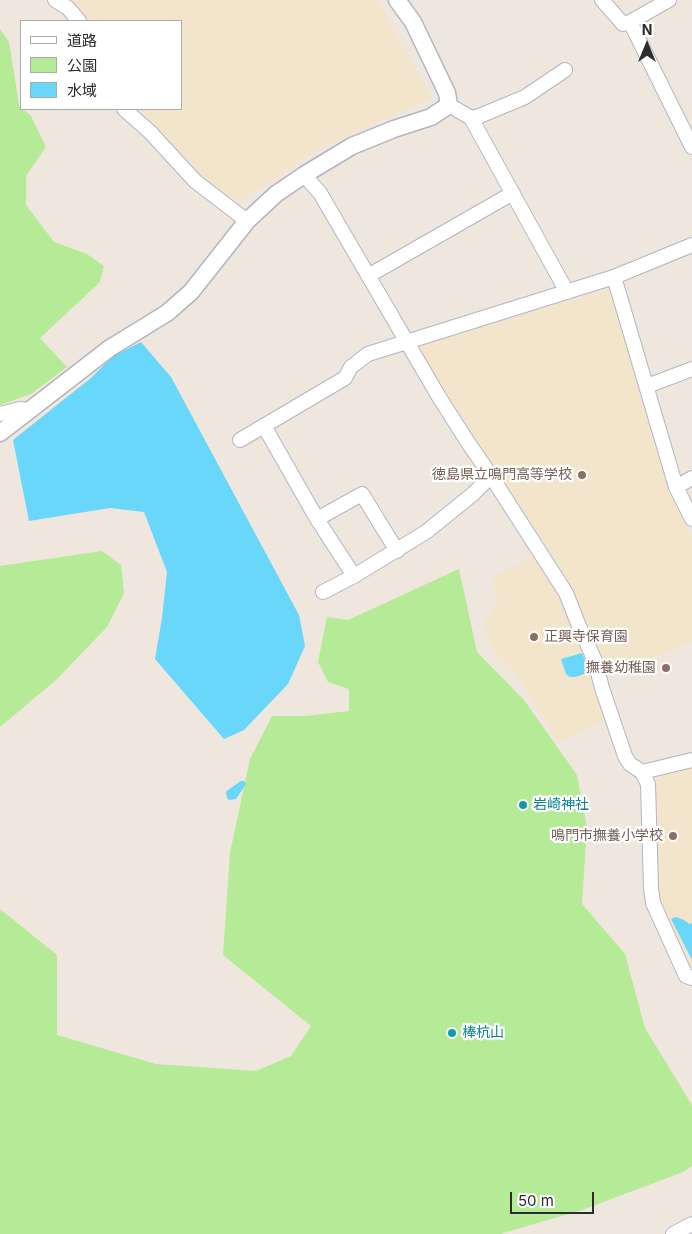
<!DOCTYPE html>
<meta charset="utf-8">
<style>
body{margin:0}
#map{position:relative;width:692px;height:1234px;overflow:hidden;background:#efe7de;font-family:Inter,"Noto Sans JP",sans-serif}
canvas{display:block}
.legend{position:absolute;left:20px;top:20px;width:162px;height:90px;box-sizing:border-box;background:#fff;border:1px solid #ababab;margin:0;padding:6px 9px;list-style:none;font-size:15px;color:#2d2d2d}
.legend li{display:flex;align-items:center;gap:10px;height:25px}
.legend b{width:25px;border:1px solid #ababab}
.north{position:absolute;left:622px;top:20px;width:50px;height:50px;-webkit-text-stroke:4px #fff;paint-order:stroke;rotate:0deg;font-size:14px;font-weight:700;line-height:20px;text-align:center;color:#2d2d2d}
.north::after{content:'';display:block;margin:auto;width:18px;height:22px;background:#2d2d2d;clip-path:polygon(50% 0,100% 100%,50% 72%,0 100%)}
.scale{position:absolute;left:510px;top:1192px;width:84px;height:22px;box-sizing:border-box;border:2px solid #2d2d2d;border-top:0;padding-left:6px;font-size:15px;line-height:18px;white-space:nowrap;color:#2d2d2d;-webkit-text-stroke:4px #fff;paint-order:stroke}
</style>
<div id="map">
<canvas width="692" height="1234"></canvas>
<ul class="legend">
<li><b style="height:6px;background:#fff"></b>道路</li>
<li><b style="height:14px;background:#b5ea96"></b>公園</li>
<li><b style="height:14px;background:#68d7fa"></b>水域</li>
</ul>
<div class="north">N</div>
<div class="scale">50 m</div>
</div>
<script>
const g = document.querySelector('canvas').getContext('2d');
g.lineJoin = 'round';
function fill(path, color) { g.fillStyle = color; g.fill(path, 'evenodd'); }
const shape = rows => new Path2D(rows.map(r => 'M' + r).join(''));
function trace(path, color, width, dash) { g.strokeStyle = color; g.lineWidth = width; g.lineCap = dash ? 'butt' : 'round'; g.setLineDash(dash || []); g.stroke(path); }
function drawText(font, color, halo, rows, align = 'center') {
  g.font = font + ' Inter,"Noto Sans JP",sans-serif'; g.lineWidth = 4.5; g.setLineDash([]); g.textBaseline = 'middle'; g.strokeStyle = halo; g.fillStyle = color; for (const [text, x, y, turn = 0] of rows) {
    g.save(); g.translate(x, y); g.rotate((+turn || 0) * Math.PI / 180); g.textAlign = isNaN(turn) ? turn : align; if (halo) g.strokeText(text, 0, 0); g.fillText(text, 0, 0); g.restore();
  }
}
const education = shape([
 [65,0,377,0,432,98,318,149,243,200,222,196,138,109,181,109,181,21,78,21],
 [608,286,614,287,673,493,671,494,692,536,692,642,606,677,603,663,557,562,469,433,416,346,568,298,571,301],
 [536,555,563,598,590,660,606,720,559,743,517,676,492,650,483,623,498,601,492,578],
 [692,764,692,965,656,897,654,775]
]);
const green = shape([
 [0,29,9,42,19,105,21,109,23,109,31,116,46,147,26,176,26,205,54,242,87,254,104,266,100,282,40,338,67,367,31,394,0,405],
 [102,551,121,565,124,593,107,627,56,680,0,727,0,566],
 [459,569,477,652,524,700,577,775,587,827,582,904,625,954,645,1028,692,1105,692,1166,683,1172,582,1210,500,1234,0,1234,0,909,57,955,57,1035,156,1064,256,1071,291,1056,311,1026,223,955,230,853,250,759,272,716,306,716,349,711,349,689,328,682,318,662,327,617,348,620]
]);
const water = shape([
 [141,342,171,377,299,615,305,646,288,684,244,730,224,739,155,659,162,618,167,572,144,512,110,508,29,521,13,440,91,378,113,356],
 [582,653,590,672,575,677,570,677,566,674,561,659],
 [241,781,244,781,246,784,236,799,229,800,227,798,226,792,228,790],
 [675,917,679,918,684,920,689,924,692,923,692,960,671,919]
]);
const minor = shape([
 [55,0,68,8,79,21],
 [602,0,623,24,630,22,669,0],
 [630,22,692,147],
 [449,105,471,118,567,292],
 [124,109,150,132,195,181,247,221],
 [471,118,477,117,525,97,565,70],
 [304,175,320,193,439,397,467,441,491,476,566,593,579,626,595,661,602,688,625,756,630,764,642,772,648,784,651,888,653,903,686,976,692,978],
 [368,276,513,193],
 [614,277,676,487,692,519],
 [647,386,692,369],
 [0,414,20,409,31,410],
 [264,426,317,519,354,576],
 [240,440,345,378,351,367,368,354,614,277,692,245],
 [676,487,692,478],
 [317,519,362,494,397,551],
 [323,592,354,576,426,532,473,494,491,476],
 [642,772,692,760],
 [673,1234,692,1224]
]);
const tertiary = shape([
 [0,433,110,348,167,313,191,292,247,221,276,194,304,175,352,146,394,129,431,117,449,105,447,93,413,22,397,0]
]);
const markers = [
 [582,475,5,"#8d6e63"],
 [534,637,5,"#8d6e63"],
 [666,668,5,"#8d6e63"],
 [523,805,5,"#0f9aa8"],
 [673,836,5,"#8d6e63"],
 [452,1033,5,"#0f9aa8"]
];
const educationNames = [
 ["徳島県立鳴門高等学校",572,475],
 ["正興寺保育園",544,637,"left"],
 ["撫養幼稚園",656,668],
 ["鳴門市撫養小学校",663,836]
];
const cultureNames = [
 ["岩崎神社",533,805],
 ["棒杭山",462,1033]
];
fill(education, '#f2e5cc');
fill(green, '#b5ea96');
fill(water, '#68d7fa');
trace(minor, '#b2b5c1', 16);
trace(tertiary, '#b2b5c1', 19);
trace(minor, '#fff', 14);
trace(tertiary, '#fff', 16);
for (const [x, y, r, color] of markers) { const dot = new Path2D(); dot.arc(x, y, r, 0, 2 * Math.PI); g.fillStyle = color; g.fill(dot); trace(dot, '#fff', 2); }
drawText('14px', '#785e54', '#fff', educationNames, 'right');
drawText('14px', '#0d838f', '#fff', cultureNames, 'left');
</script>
